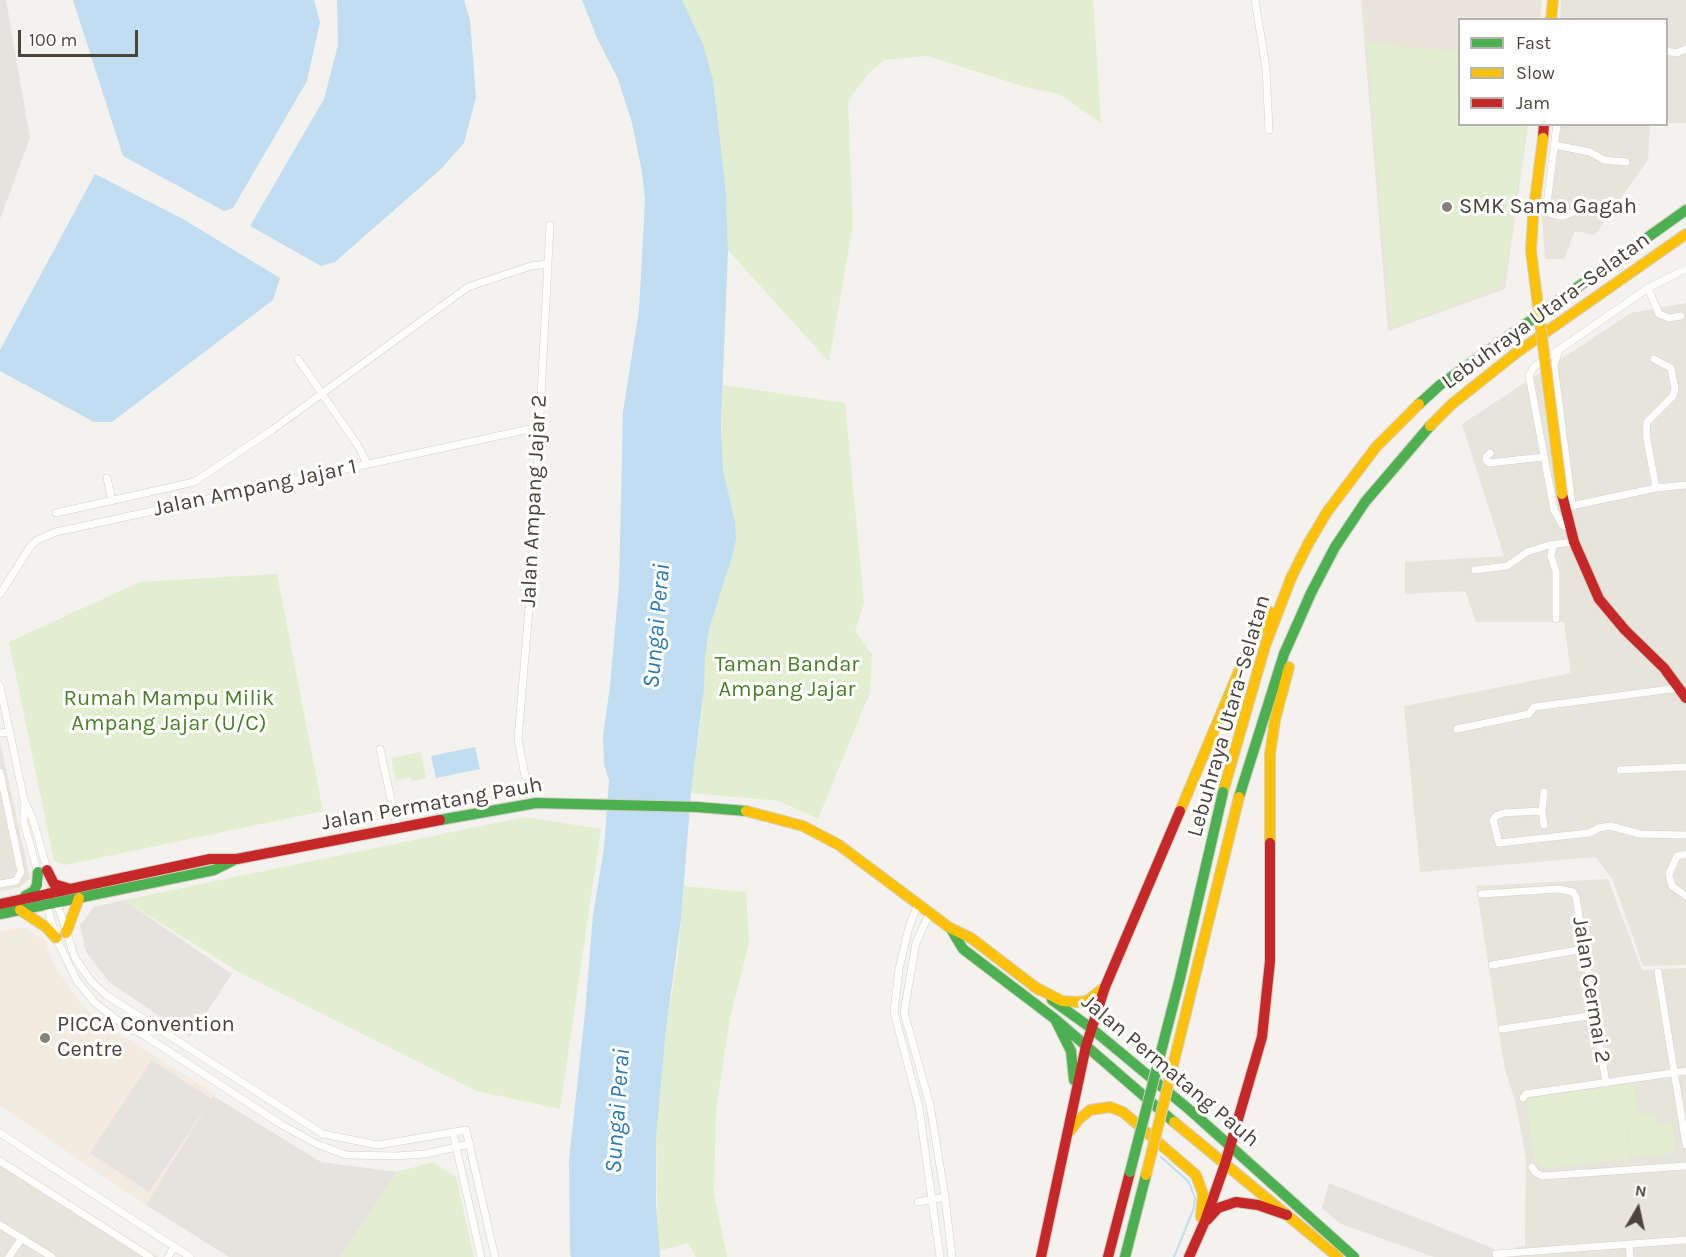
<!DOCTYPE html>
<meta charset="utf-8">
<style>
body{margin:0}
#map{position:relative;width:1686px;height:1257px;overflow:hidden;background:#f4f2ee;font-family:Karla,sans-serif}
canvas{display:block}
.legend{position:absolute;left:1458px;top:18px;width:210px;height:108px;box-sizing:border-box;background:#fff;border:2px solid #b7b4b0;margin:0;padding:8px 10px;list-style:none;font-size:18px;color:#4b4439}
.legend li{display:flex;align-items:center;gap:12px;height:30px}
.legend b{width:30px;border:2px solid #b7b4b0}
.north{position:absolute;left:1608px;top:1179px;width:60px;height:60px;-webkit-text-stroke:4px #fff;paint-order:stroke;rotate:9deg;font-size:16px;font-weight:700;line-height:24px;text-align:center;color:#4b4439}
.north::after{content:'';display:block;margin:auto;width:21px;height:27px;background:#4b4439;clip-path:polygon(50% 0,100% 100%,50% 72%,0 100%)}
.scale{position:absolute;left:18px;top:30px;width:120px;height:27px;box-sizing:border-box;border:3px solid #4b4439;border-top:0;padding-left:8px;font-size:18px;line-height:21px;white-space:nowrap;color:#4b4439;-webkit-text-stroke:4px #fff;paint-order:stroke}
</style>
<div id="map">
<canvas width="1686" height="1257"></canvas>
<ul class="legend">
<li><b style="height:8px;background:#4caf50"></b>Fast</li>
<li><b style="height:8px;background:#ffc107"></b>Slow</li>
<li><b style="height:8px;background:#c62828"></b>Jam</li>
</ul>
<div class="north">N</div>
<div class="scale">100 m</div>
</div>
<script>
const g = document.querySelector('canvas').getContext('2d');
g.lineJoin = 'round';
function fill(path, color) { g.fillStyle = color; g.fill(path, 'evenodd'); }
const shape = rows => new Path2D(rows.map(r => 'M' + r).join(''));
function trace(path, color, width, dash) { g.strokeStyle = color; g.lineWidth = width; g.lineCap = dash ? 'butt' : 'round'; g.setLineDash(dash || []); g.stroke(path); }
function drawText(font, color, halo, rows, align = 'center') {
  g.font = font + ' Karla,sans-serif'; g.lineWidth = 6; g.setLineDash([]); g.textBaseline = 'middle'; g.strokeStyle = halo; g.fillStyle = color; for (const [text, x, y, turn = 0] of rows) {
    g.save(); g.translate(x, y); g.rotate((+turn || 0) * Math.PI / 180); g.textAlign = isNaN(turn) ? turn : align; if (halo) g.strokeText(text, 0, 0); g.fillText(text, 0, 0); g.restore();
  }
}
const residential = shape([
 [1561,0,1686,0,1686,123,1667,123,1666,20,1560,20],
 [1553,125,1650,125,1648,160,1595,235,1575,231,1564,259,1545,259,1542,218],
 [1686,303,1686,965,1643,966,1613,880,1595,857,1420,872,1404,706,1571,673,1564,622,1476,622,1465,591,1405,594,1405,562,1504,556,1462,424,1631,313],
 [0,742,30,878,19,888,0,891],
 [1608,879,1642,970,1686,968,1686,1257,1515,1257,1515,1247,1525,1246,1526,1158,1515,1101,1505,1070,1476,886],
 [0,1156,158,1257,0,1257]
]);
const commercial = shape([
 [23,927,45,941,54,965,78,1000,96,1019,215,1094,146,1205,0,1106,0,931]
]);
const industrial = shape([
 [0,0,6,0,30,138,0,219],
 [1329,1183,1495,1249,1495,1257,1434,1257,1341,1224,1322,1208]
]);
const education = shape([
 [1361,0,1542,0,1540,19,1460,20,1460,124,1528,125,1505,289,1388,331]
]);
const green = shape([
 [682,0,1093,0,1101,123,1059,94,1025,87,928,56,884,60,869,73,848,101,853,225,829,362,728,250,726,193,713,79,703,44],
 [1367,43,1459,52,1460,124,1527,125,1503,285,1391,328],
 [723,385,845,403,864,603,855,631,872,654,870,692,818,819,780,801,691,793,702,712,705,657,709,629,732,557,735,522,723,470,721,444],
 [277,574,323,811,65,865,54,861,9,642,140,582],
 [421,752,426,778,412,781,411,777,396,780,391,758],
 [525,817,601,829,560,1109,477,1091,237,971,124,900],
 [684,886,746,892,749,943,730,1018,716,1110,714,1193,727,1257,696,1257,688,1243,658,1251,656,1139,666,1029,678,954],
 [1634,1084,1638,1115,1654,1114,1657,1124,1627,1126,1629,1159,1547,1168,1535,1163,1526,1102,1530,1098],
 [1672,1123,1675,1153,1630,1157,1628,1127],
 [433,1162,456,1177,474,1257,340,1257,397,1172]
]);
const parking = shape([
 [124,900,232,974,190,1037,109,982,86,952,80,925,94,907],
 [152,1060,211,1099,149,1192,90,1153],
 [213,1096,321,1162,397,1172,340,1257,229,1257,146,1205]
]);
const water = shape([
 [73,0,314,0,320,22,307,81,233,208,224,211,123,156],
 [337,0,464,0,470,20,476,97,464,143,441,169,335,262,321,266,250,226,324,99,338,45],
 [582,0,682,0,703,44,713,79,726,193,728,250,721,426,723,470,735,522,736,539,732,557,709,629,705,657,704,689,691,793,681,919,666,1029,656,1139,656,1204,660,1257,571,1257,570,1253,569,1160,585,1013,593,915,604,848,609,780,604,764,603,736,610,686,619,584,623,412,639,310,645,200,642,172,632,123,618,79,597,38],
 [95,174,183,219,280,278,273,300,112,422,94,422,0,371,0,350],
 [475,747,480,769,436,778,431,756]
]);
const stream = shape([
 [1161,1157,1189,1182,1195,1198,1194,1208,1174,1257]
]);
const street = shape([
 [1255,0,1266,68,1269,130],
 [1666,51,1677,53,1686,49],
 [1557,124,1546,212,1558,216,1564,216,1573,212],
 [1554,145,1590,152,1604,160,1626,162],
 [1648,288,1659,314,1669,318,1681,316],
 [1559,350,1554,365,1572,504],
 [298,359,359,447,367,464],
 [1654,359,1671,368,1675,389,1673,396,1647,422,1646,434,1656,488],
 [1490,453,1486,457,1486,460,1489,463,1544,457],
 [107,478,112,501],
 [1571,506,1656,488,1686,485],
 [56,513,194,482,272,430,468,287,531,266,547,264],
 [1570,528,1562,525,1554,510,1529,375,1534,367,1648,288,1686,269],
 [1553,545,1551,556,1556,571,1556,619],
 [1475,570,1507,566,1527,552,1549,545,1574,542],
 [0,594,30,547,37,540,56,532,539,427],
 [0,686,24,800,33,820,48,872],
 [1457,729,1529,714,1534,707,1679,688],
 [0,733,9,732],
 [380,749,397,827],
 [1620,770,1686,767],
 [0,772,21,872,16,881,0,884],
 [525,776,518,739,531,585,550,225],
 [24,803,24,823,56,938,77,981,95,1003,117,1020,147,1037,282,1125,317,1144,346,1155,396,1156,425,1154,470,1144],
 [1542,811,1503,813,1496,816,1493,820,1499,843,1589,833,1599,828,1610,826,1640,834,1686,835],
 [1544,825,1542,811,1544,792],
 [1686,854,1677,856,1669,874,1672,886,1686,896],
 [1481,894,1559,889,1573,892,1576,897,1606,1083],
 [56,900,75,958,91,981,106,995,323,1134,378,1145,466,1130,495,1257],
 [918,904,909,927,899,969,894,1012,919,1107,940,1257],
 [930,912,916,943,904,1012,930,1105,945,1197,952,1257],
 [1492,965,1584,949],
 [1658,972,1686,1145],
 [1502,1029,1595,1015],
 [1523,1098,1526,1094,1686,1071],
 [0,1133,190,1257],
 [453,1133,481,1257],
 [0,1161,150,1257],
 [1532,1167,1535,1172,1542,1176,1686,1166],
 [918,1202,945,1197],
 [0,1225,52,1257],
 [1629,1244,1630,1257],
 [1496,1254,1686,1240],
 [9,1257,22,1238],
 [168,1257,174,1247]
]);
const fast = shape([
 [1419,404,1440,385,1686,210],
 [1239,797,1284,654,1311,593,1335,547,1365,502,1430,426],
 [440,820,536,803,697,807,746,811],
 [25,896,34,891,37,885,38,872],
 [0,914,214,870,234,860],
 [951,929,963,949,1055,1019,1174,1122],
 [1052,1000,1091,1028,1191,1111,1354,1257],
 [1055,1019,1071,1051,1074,1080],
 [1125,1257,1146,1175]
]);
const slow = shape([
 [1551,20,1553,0],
 [1430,426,1452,404,1516,353,1686,234],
 [1223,792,1265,646,1291,578,1308,544,1327,512,1376,447,1419,404],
 [746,811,803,826,839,845,950,928,971,938,1039,990],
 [1180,811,1247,652,1270,612],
 [1270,843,1270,754,1275,720,1289,667],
 [20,910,46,927,56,938],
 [66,933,79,898],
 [1033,986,1062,1001,1076,1002,1087,1001,1105,987],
 [1174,1122,1338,1257],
 [1070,1131,1078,1120,1090,1110,1110,1107,1123,1112,1196,1175,1203,1194,1201,1217]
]);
const jam = shape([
 [1543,138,1544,124],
 [1562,494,1574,542,1599,599,1625,630,1664,668,1686,698],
 [47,870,54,884,70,889],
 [0,904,210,859,237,859,440,820],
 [1207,1220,1218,1208,1236,1202,1258,1205,1287,1215],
 [1041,1257,1086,1046,1105,987,1180,811],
 [1108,1257,1130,1172],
 [1189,1257,1205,1221,1225,1164,1262,1037,1270,961,1270,843]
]);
const fastBridge = shape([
 [1130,1172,1180,978,1223,792]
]);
const slowBridge = shape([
 [1543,138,1533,216,1531,251,1562,494],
 [1146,1175,1239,797]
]);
const markers = [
 [1447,207,6,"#868178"],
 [45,1038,6,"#868178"]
];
const poiNames = [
 ["SMK Sama Gagah",1459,207],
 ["PICCA Convention",57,1025],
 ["Centre",57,1050]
];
const streetNames = [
 ["Lebuhraya Utara–Selatan",1546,311,-36],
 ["Jalan Ampang Jajar 1",255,488,-12],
 ["Jalan Ampang Jajar 2",534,501,-87],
 ["Lebuhraya Utara–Selatan",1229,716,-74],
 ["Jalan Permatang Pauh",432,804,-10],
 ["Jalan Cermai 2",1591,990,81],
 ["Jalan Permatang Pauh",1170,1071,40]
];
const parkNames = [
 ["Taman Bandar",787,665],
 ["Ampang Jajar",787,690],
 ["Rumah Mampu Milik",169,699],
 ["Ampang Jajar (U/C)",169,724]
];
const waterNames = [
 ["Sungai Perai",657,626,-85],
 ["Sungai Perai",618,1111,-86]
];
fill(residential, '#e7e4dc');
fill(commercial, '#f3ebdf');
fill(industrial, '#e6e2de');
fill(education, '#eae5da');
fill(green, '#e1eecf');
fill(parking, '#e6e3df');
fill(water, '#c0ddf1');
trace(stream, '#c0ddf1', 2);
trace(street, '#d2d0cb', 8);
trace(fast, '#d3cfc5', 12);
trace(slow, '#d3cfc5', 12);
trace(jam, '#d3cfc5', 12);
trace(street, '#fdfdfc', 7);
trace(fast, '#4caf50', 10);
trace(slow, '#ffc107', 10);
trace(jam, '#c62828', 10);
trace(fastBridge, '#d3cfc5', 12, []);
trace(slowBridge, '#d3cfc5', 12, []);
trace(fastBridge, '#4caf50', 10);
trace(slowBridge, '#ffc107', 10);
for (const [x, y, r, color] of markers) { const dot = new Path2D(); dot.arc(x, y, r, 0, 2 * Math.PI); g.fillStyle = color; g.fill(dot); trace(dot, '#fff', 2); }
drawText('22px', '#4b4439', '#fff', poiNames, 'left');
drawText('22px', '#4b4439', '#fff', streetNames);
drawText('22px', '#4a7f2a', '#fff', parkNames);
drawText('italic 24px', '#2e7ab2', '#fff', waterNames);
</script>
